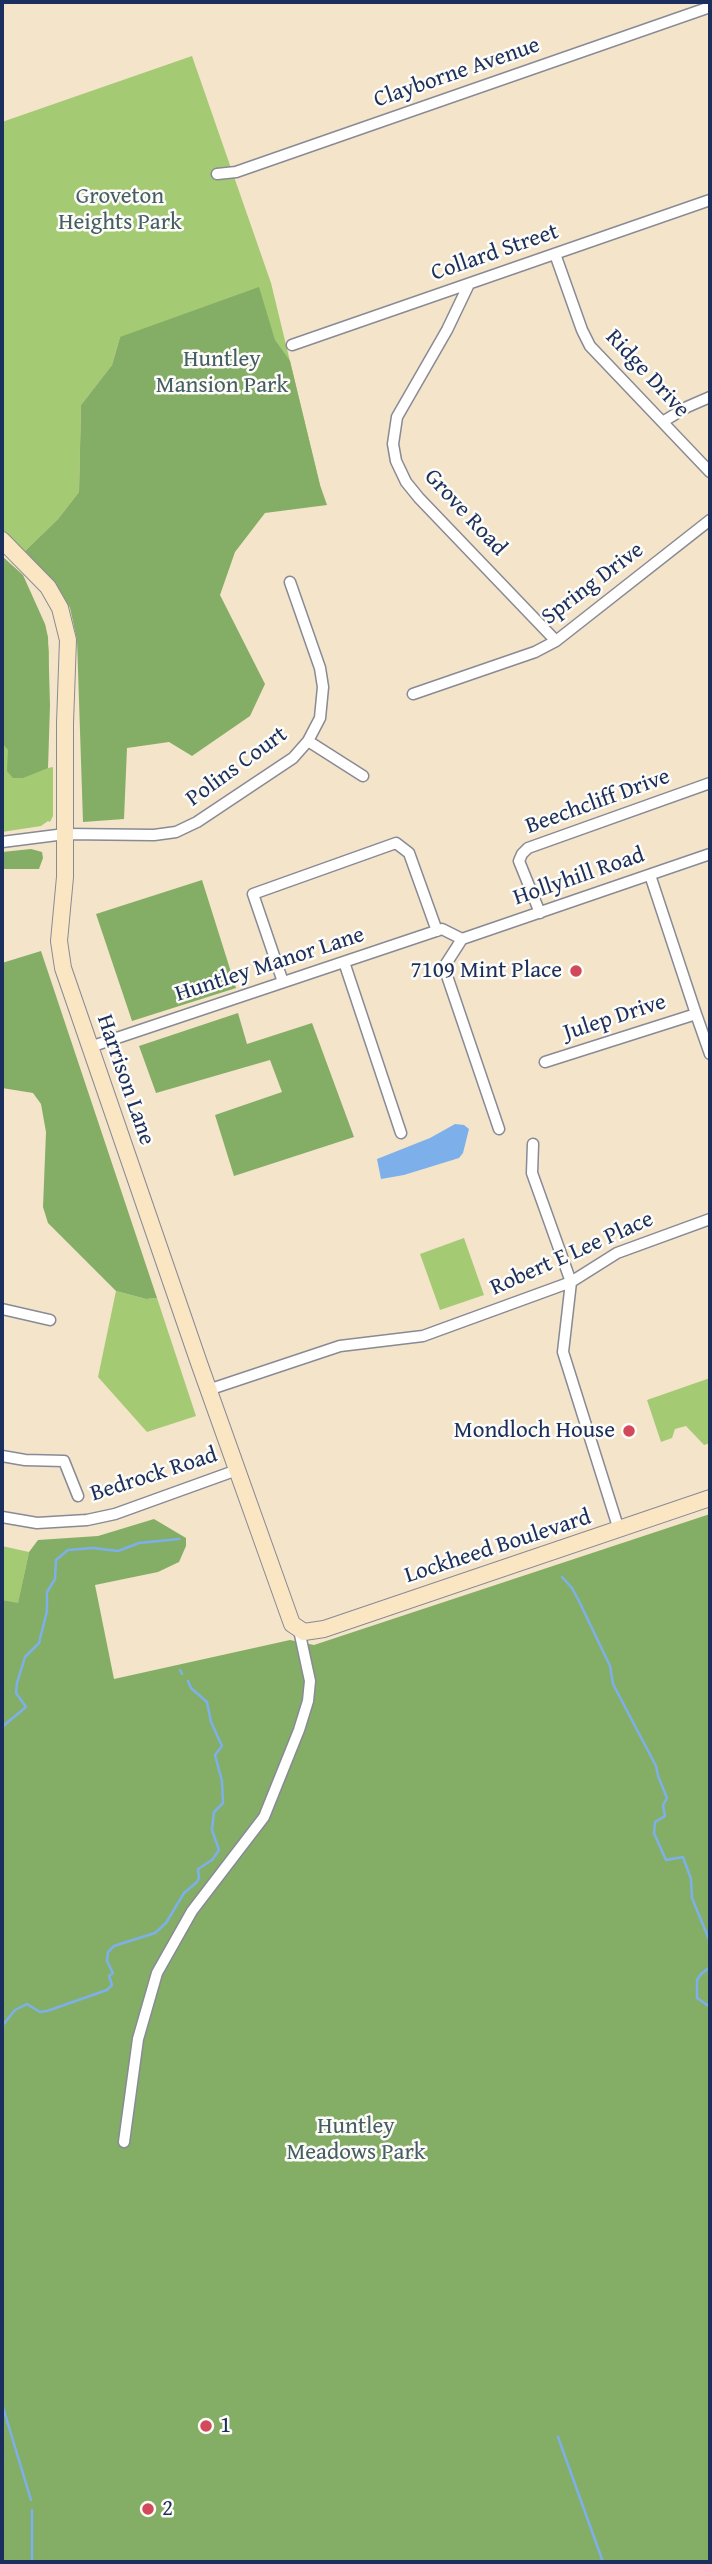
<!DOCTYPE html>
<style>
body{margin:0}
#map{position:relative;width:712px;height:2564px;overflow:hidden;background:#f4e4ca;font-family:"Gentium Book Plus",serif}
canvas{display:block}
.frame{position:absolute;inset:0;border:4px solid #1b2f5e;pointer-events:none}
</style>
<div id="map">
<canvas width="712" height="2564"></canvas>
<div class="frame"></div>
</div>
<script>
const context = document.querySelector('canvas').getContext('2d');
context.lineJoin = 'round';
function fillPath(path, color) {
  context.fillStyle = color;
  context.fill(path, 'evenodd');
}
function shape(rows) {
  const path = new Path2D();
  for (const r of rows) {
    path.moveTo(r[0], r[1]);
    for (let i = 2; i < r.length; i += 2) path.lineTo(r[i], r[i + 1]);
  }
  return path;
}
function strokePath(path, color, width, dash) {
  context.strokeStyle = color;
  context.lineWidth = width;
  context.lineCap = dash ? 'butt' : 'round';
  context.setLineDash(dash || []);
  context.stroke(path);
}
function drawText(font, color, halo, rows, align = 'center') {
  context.font = font + ' "Gentium Book Plus",serif';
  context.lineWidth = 5;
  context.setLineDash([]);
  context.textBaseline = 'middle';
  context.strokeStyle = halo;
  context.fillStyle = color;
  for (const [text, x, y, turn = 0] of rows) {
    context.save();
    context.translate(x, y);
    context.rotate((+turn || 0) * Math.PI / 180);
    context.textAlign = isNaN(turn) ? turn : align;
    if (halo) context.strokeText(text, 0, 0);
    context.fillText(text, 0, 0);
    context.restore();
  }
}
const green = shape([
 [192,56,271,283,320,485,120,337,112,365,81,405,79,492,58,519,25,551,2,531,2,122],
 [45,624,49,651,48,768,53,767,53,816,50,822,48,821,41,826,2,832,2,664],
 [464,1238,484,1295,440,1310,420,1254],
 [116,1291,146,1299,157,1298,196,1416,147,1432,98,1377],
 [710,1378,710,1443,704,1445,686,1426,675,1429,672,1438,661,1442,647,1400],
 [2,1546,29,1552,18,1604,2,1600]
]);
const forest = shape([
 [259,287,275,340,290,361,320,485,327,505,265,513,235,552,220,595,265,684,250,716,192,756,169,742,127,748,124,819,83,822,77,640,70,608,59,589,25,551,58,519,79,492,81,405,112,365,120,337],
 [2,556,23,575,45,624,48,637,50,705,48,768,23,778,13,778,7,771,8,750,2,743],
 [31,849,42,852,43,858,39,869,2,869,2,852],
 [202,880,236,988,132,1021,96,914],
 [41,951,157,1298,146,1299,116,1291,48,1223,43,1207,46,1132,41,1104,33,1093,2,1088,2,963],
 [238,1013,247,1044,312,1023,354,1137,234,1176,215,1115,282,1092,270,1060,156,1093,139,1046],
 [710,1514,710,2562,2,2562,2,1600,18,1603,29,1552,38,1540,98,1536,154,1519,186,1538,186,1546,179,1562,158,1572,95,1585,114,1679,290,1640,314,1645]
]);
const water = shape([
 [455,1124,464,1125,469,1129,463,1153,459,1158,404,1175,381,1179,377,1159,430,1138]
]);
const stream = shape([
 [562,1577,572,1588,579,1601,610,1666,613,1684,656,1766,658,1776,667,1798,663,1805,665,1816,655,1822,654,1833,666,1860,683,1857,691,1879,692,1898,710,1942],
 [180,1670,182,1674],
 [2,1727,26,1707,16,1693,17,1683,25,1657,39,1643,47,1611,47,1592,55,1579,56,1560,68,1550,93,1548,118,1551,139,1543,179,1539],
 [710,1967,701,1974,697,1980,697,1998,710,2007],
 [2,2026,15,2010,27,2004,40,2012,47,2011,107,1990,112,1985,109,1976,113,1973,107,1961,108,1952,114,1946,155,1933,166,1923,184,1893,197,1882,199,1878,198,1869,212,1860,219,1850,212,1830,214,1812,223,1803,222,1781,215,1755,222,1746,211,1722,207,1702,191,1688,188,1681],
 [2,2404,31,2500],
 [558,2437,603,2562],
 [32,2510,32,2562]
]);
const street = shape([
 [217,174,236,172,710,7],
 [555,254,582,330,590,346,710,472],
 [469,284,447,330,397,417,393,444,396,461,406,482,419,498,556,641],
 [292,345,710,200],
 [664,421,687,407,710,397],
 [413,694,535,652,556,641,710,520],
 [308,741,363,776],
 [2,842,65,834,154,835,176,832,197,822,293,758,308,741,320,718,323,687,320,668,290,582],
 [650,875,696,1014],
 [540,913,519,861,522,854,528,848,710,783],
 [462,939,710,854],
 [462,939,444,967,499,1129],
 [344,962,401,1133],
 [283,982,253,894,396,843,409,853,437,931],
 [90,1047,442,929,462,939],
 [545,1062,696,1014,710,1054],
 [533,1144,532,1173,571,1282,563,1352,619,1530],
 [2,1309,50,1320],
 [208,1390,340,1346,423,1336,571,1282,617,1253,710,1219],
 [2,1456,25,1460,64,1461,78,1496],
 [2,1517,37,1523,87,1520,115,1514,237,1470],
 [124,2142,138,2039,157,1973,192,1911,264,1817,299,1730,308,1701,310,1681,299,1630]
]);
const secondary = shape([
 [2,540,48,587,60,608,68,640,65,723,65,877,59,941,63,968,199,1363,292,1624,304,1632,324,1629,710,1498]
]);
const markers = [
 [576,971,7,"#d1495b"],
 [629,1431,7,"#d1495b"],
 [206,2426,7,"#d1495b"],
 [148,2509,7,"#d1495b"]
];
const streetNames = [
 ["Clayborne Avenue",457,73,-19],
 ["Collard Street",495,253,-19],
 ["Ridge Drive",647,374,47],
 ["Grove Road",465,513,47],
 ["Spring Drive",593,584,-37],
 ["Polins Court",237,767,-36],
 ["Beechcliff Drive",598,802,-20],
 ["Hollyhill Road",579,877,-19],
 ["Huntley Manor Lane",270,965,-18],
 ["Julep Drive",615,1018,-18],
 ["Harrison Lane",125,1080,71],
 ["Robert E Lee Place",572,1254,-24],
 ["Bedrock Road",154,1475,-18],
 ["Lockheed Boulevard",498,1547,-18]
];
const parkNames = [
 ["Groveton",120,197],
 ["Heights Park",120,223],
 ["Huntley",222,360],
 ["Mansion Park",222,386],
 ["Huntley",356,2127],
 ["Meadows Park",356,2153]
];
const poiNames = [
 ["7109 Mint Place",562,971],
 ["Mondloch House",615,1431],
 ["1",220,2426,"left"],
 ["2",162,2509,"left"]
];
fillPath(green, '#a5ca74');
fillPath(forest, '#84ae66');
fillPath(water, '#7db0ea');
strokePath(stream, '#7db0ea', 2.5);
strokePath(street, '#888a94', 13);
strokePath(secondary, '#888a94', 18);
strokePath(street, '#fff', 10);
strokePath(secondary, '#fbe6c4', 16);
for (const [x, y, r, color] of markers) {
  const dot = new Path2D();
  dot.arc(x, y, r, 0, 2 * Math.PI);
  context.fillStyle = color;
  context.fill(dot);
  strokePath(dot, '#fdfcf7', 2.5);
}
drawText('23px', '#1b2f5e', '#fdfcf7', streetNames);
drawText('23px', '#445e65', '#fdfcf7', parkNames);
drawText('23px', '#1b2f5e', '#fdfcf7', poiNames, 'right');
</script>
